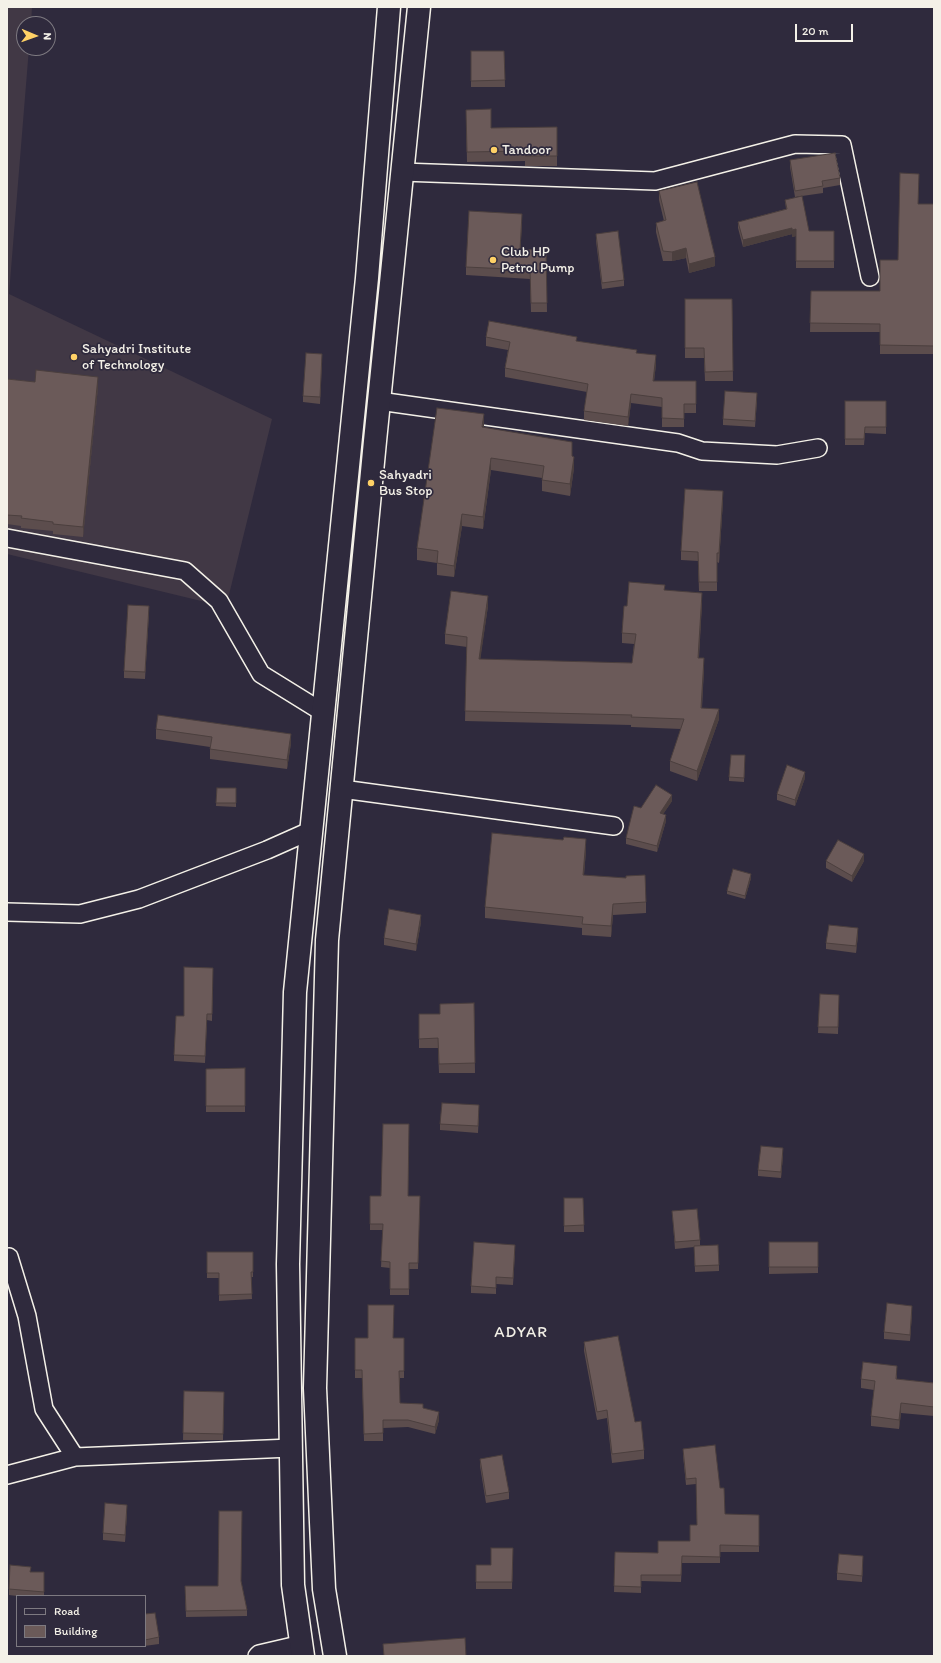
<!DOCTYPE html>
<style>
body{margin:0}
#map{position:relative;width:941px;height:1663px;overflow:hidden;background:#2f2a3d;font-family:Itim,sans-serif}
canvas{display:block}
.frame{position:absolute;inset:0;border:8px solid #f4f1e8;pointer-events:none}
.legend{position:absolute;left:16px;top:1595px;width:130px;height:52px;box-sizing:border-box;background:#2f2a3d;border:1px solid #7e7a81;margin:0;padding:5px 7px;list-style:none;font-size:12px;color:#f4f1e8}
.legend li{display:flex;align-items:center;gap:8px;height:20px}
.legend b{width:20px;border:1px solid #7e7a81}
.north{position:absolute;left:16px;top:16px;width:40px;height:40px;box-sizing:border-box;background:#2f2a3d;border:1px solid #7e7a81;border-radius:50%;rotate:92deg;font-size:11px;font-weight:700;line-height:16px;text-align:center;color:#f4f1e8}
.north::after{content:'';display:block;margin:auto;width:14px;height:18px;background:#ffd166;clip-path:polygon(50% 0,100% 100%,50% 72%,0 100%)}
.scale{position:absolute;left:795px;top:24px;width:58px;height:18px;box-sizing:border-box;border:2px solid #f4f1e8;border-top:0;padding-left:5px;font-size:12px;line-height:14px;white-space:nowrap;color:#f4f1e8;-webkit-text-stroke:3px #2f2a3d;paint-order:stroke}
</style>
<div id="map">
<canvas width="941" height="1663"></canvas>
<div class="frame"></div>
<ul class="legend">
<li><b style="height:5px;background:#2f2a3d"></b>Road</li>
<li><b style="height:11px;background:#6b5a59"></b>Building</li>
</ul>
<div class="north">N</div>
<div class="scale">20 m</div>
</div>
<script>
const context = document.querySelector('canvas').getContext('2d');
context.lineJoin = 'round';
function fillPath(path, color) {
  context.fillStyle = color;
  context.fill(path, 'evenodd');
}
function shape(rows) {
  const path = new Path2D();
  for (const r of rows) {
    path.moveTo(r[0], r[1]);
    for (let i = 2; i < r.length; i += 2) path.lineTo(r[i], r[i + 1]);
  }
  return path;
}
function strokePath(path, color, width, dash) {
  context.strokeStyle = color;
  context.lineWidth = width;
  context.lineCap = dash ? 'butt' : 'round';
  context.setLineDash(dash || []);
  context.stroke(path);
}
function drawText(font, color, halo, rows, align = 'center') {
  context.font = font + ' Itim,sans-serif';
  context.lineWidth = 3.5;
  context.setLineDash([]);
  context.textBaseline = 'middle';
  context.strokeStyle = halo;
  context.fillStyle = color;
  for (const [text, x, y, turn = 0] of rows) {
    context.save();
    context.translate(x, y);
    context.rotate((+turn || 0) * Math.PI / 180);
    context.textAlign = isNaN(turn) ? turn : align;
    if (halo) context.strokeText(text, 0, 0);
    context.fillText(text, 0, 0);
    context.restore();
  }
}
const built = shape([
 [7,7,32,7,31,24,24,24,24,48,29,48,9,294,272,419,226,607,7,554]
]);
const minor = shape([
 [402,172,655,181,795,144,842,145,870,277],
 [379,401,678,443,702,451,777,455,818,448],
 [7,538,185,571,219,601,261,674,324,713],
 [342,789,614,826],
 [7,912,80,914,139,899,267,850,312,830],
 [9,1257,27,1316,44,1409,75,1457],
 [7,1475,75,1457,291,1448],
 [257,1656,259,1654,302,1644]
]);
const trunk = shape([
 [303,1656,293,1585,288,1264,295,992,367,278,389,7],
 [335,1656,324,1589,315,1388,327,940,375,441,419,7]
]);
const wall = shape([
 [471,51,504,51,505,87,471,87],
 [466,110,491,128,557,127,557,166,525,166,525,161,467,162],
 [790,160,840,178,840,185,823,188,823,193,795,197,790,167],
 [659,191,715,266,689,273,686,258,672,261,663,261,656,232,656,223,664,221,659,200],
 [785,200,809,231,834,231,834,268,796,268,796,236,792,237,792,234,743,247,738,228,738,222,786,209],
 [919,204,934,204,934,354,880,354,880,332,810,332,811,291,880,291,898,260],
 [522,223,520,250,546,249,547,312,531,312,530,279,466,275,466,267],
 [596,234,624,280,624,286,602,289,596,241],
 [685,299,732,299,733,381,705,381,704,358,685,358],
 [486,337,577,341,637,353,656,364,654,381,696,381,696,413,684,413,684,427,662,427,662,407,631,403,628,426,584,420,584,411,587,392,505,377,505,368,508,350,486,346],
 [322,360,320,404,303,402,303,396],
 [7,379,35,382,98,387,83,537,53,534,53,531,21,528,21,526,7,524],
 [757,400,755,427,723,425,723,419],
 [845,401,886,401,886,434,865,433,864,445,845,445],
 [484,426,483,428,572,456,574,468,570,496,542,491,542,478,491,470,483,529,462,526,454,577,437,575,437,563,417,560,417,548],
 [723,500,719,563,717,562,717,591,699,591,698,561,681,560,681,551],
 [665,590,702,603,699,658,704,668,702,708,719,719,697,781,670,771,670,761,681,729,631,727,631,725,465,721,467,647,445,644,445,634,488,606,480,659,632,663,634,644,622,643,622,633,627,606],
 [149,612,145,679,124,678,124,671],
 [156,729,291,743,287,769,210,759,210,747,156,739],
 [745,755,744,782,729,781,729,777],
 [805,778,795,806,777,800,777,794],
 [217,788,236,788,236,807,216,806],
 [672,801,663,814,666,821,657,852,626,844,626,838,641,808],
 [586,850,584,875,646,902,646,913,613,915,611,937,582,935,582,928,485,918,485,907],
 [826,861,864,861,852,882,826,868],
 [751,878,745,899,727,894,727,891],
 [421,922,416,951,384,945,384,938],
 [858,935,856,953,826,949,826,943],
 [213,968,212,1021,207,1020,205,1063,174,1061,174,1055,184,1016],
 [820,994,839,995,838,1034,818,1033],
 [474,1003,475,1073,439,1073,438,1048,419,1048,419,1014,440,1014],
 [245,1068,245,1112,206,1112,206,1069],
 [479,1112,478,1133,440,1130,440,1124],
 [783,1155,781,1178,758,1176,758,1170],
 [370,1196,420,1196,418,1269,409,1269,409,1295,390,1295,390,1268,381,1267,383,1230,370,1230],
 [564,1198,583,1198,584,1232,564,1232],
 [672,1211,700,1240,700,1245,719,1265,719,1271,695,1272,694,1247,675,1249],
 [769,1242,818,1242,818,1273,769,1274],
 [515,1251,513,1285,496,1284,496,1294,471,1293,471,1286],
 [207,1252,253,1252,253,1277,251,1277,252,1299,219,1301,219,1278,207,1278],
 [912,1312,910,1341,884,1339,884,1332],
 [355,1338,404,1338,404,1378,400,1378,400,1403,423,1408,439,1420,435,1434,408,1427,383,1428,383,1441,364,1441,362,1378,355,1378],
 [584,1342,635,1422,644,1450,644,1459,612,1463,607,1418,597,1420,584,1351],
 [897,1375,897,1379,934,1383,934,1416,901,1413,899,1429,871,1426,871,1416,874,1390,861,1388,861,1379],
 [184,1391,224,1392,223,1440,183,1440],
 [683,1449,720,1488,725,1514,759,1515,759,1552,720,1552,720,1563,682,1563,681,1582,641,1581,641,1593,614,1592,615,1552,658,1553,690,1541,697,1525,696,1484,686,1485,683,1455],
 [480,1459,509,1492,509,1499,486,1503,480,1466],
 [127,1512,125,1542,103,1540,103,1533],
 [513,1548,512,1589,476,1589,476,1565,491,1565],
 [863,1562,862,1582,837,1580,837,1573],
 [31,1572,44,1572,44,1596,17,1596,9,1595,9,1589],
 [241,1581,247,1610,247,1616,186,1617,185,1586,218,1586],
 [145,1614,159,1637,159,1644,137,1647,137,1646,145,1646]
]);
const shadedWall = shape([
 [522,214,522,223,520,259,520,250],
 [792,228,792,234,743,247,743,240],
 [796,229,796,236,792,237,792,230],
 [686,248,686,258,672,261,672,252],
 [715,257,715,266,689,273,689,264],
 [656,355,656,364,653,390,653,381],
 [98,377,98,387,83,537,83,527],
 [631,394,631,403,628,426,628,417],
 [484,414,484,426,482,439,482,427],
 [574,457,574,468,570,496,570,484],
 [491,458,491,470,483,529,483,517],
 [723,491,723,500,719,563,719,553],
 [462,514,462,526,454,577,454,566],
 [702,593,702,603,698,668,698,658],
 [488,596,488,606,479,669,479,659],
 [704,658,704,668,701,718,701,708],
 [719,709,719,719,697,781,697,771],
 [291,734,291,743,287,769,287,760],
 [805,772,805,778,795,806,795,800],
 [672,795,672,801,660,819,660,813],
 [666,815,666,821,657,852,657,846],
 [586,839,586,850,583,886,583,875],
 [864,854,864,861,852,882,852,876],
 [751,874,751,878,745,899,745,896],
 [613,904,613,915,611,937,611,926],
 [421,915,421,922,416,951,416,944],
 [858,928,858,935,856,953,856,946],
 [783,1148,783,1155,781,1178,781,1172],
 [912,1306,912,1312,910,1341,910,1335],
 [901,1403,901,1413,899,1429,899,1420],
 [439,1412,439,1420,435,1434,435,1427],
 [127,1505,127,1512,125,1542,125,1535]
]);
const building = shape([
 [471,51,504,51,505,80,471,81,471,51],
 [491,109,491,128,557,127,557,156,525,156,525,151,467,152,466,110,491,109],
 [835,153,840,178,822,181,823,186,795,191,790,160,835,153],
 [900,173,919,174,918,204,934,204,934,346,880,345,880,324,810,323,811,291,880,291,880,260,898,260,900,173],
 [697,182,715,257,689,264,686,248,672,252,663,251,656,223,666,220,659,191,697,182],
 [802,196,809,231,834,231,834,261,796,261,796,229,792,230,792,228,743,240,738,222,787,209,785,200,802,196],
 [469,211,522,214,520,250,546,249,547,303,531,303,530,270,466,267,469,211],
 [618,231,624,280,602,283,596,234,618,231],
 [685,299,732,299,733,371,705,372,704,348,685,348,685,299],
 [489,321,577,337,576,341,637,350,636,353,656,355,653,381,696,381,696,404,684,404,684,419,662,418,662,398,631,394,628,417,584,411,588,384,505,368,510,342,486,337,489,321],
 [306,353,322,354,320,397,303,396,306,353],
 [36,370,98,377,83,527,53,524,53,522,21,518,22,516,7,515,7,379,35,382,36,370],
 [725,391,757,393,755,421,723,419,725,391],
 [845,401,886,401,886,427,865,427,864,439,845,439,845,401],
 [437,408,484,414,482,427,572,442,572,456,574,457,570,484,542,480,544,466,491,458,483,517,462,514,454,566,437,563,438,551,417,548,437,408],
 [685,489,723,491,719,553,717,553,717,582,699,582,698,552,681,551,685,489],
 [629,582,665,585,664,590,702,593,698,658,704,658,701,708,719,709,697,771,670,761,684,719,631,717,632,715,465,711,467,637,445,634,451,591,488,596,479,659,632,663,636,634,622,633,624,606,627,606,629,582],
 [128,605,149,606,145,672,124,671,128,605],
 [158,715,291,734,287,760,210,749,212,737,156,729,158,715],
 [731,755,745,755,744,778,729,777,731,755],
 [787,765,805,772,795,800,777,794,787,765],
 [656,785,672,795,660,813,666,815,657,846,626,838,634,806,641,808,656,785],
 [217,788,236,788,236,803,216,803,217,788],
 [492,833,563,840,564,837,586,839,583,875,626,878,626,876,645,875,646,902,613,904,611,926,582,924,583,917,485,907,492,833],
 [838,840,864,854,852,876,826,861,838,840],
 [733,869,751,874,745,896,727,891,733,869],
 [389,909,421,915,416,944,384,938,389,909],
 [829,925,858,928,856,946,826,943,829,925],
 [184,967,213,968,212,1014,207,1014,205,1056,174,1055,176,1016,184,1016,184,967],
 [820,994,839,995,838,1027,818,1027,820,994],
 [474,1003,475,1063,439,1064,438,1038,419,1039,419,1014,440,1014,440,1004,474,1003],
 [245,1068,245,1106,206,1106,206,1069,245,1068],
 [442,1103,479,1105,478,1126,440,1124,442,1103],
 [383,1124,409,1124,408,1196,420,1196,418,1263,409,1263,409,1289,390,1289,390,1262,381,1261,383,1224,370,1224,370,1196,381,1196,383,1124],
 [761,1146,783,1148,781,1172,758,1170,761,1146],
 [564,1198,583,1198,584,1225,564,1226,564,1198],
 [697,1209,700,1240,675,1242,672,1211,697,1209],
 [474,1242,515,1245,513,1278,496,1277,496,1288,471,1286,474,1242],
 [769,1242,818,1242,818,1267,769,1267,769,1242],
 [718,1245,719,1265,695,1266,694,1246,718,1245],
 [207,1252,253,1252,253,1272,251,1272,252,1294,219,1295,219,1273,207,1273,207,1252],
 [887,1303,912,1306,910,1335,884,1332,887,1303],
 [368,1305,394,1305,393,1338,404,1338,404,1371,399,1371,400,1403,423,1404,423,1408,439,1412,435,1427,408,1420,383,1420,383,1433,364,1434,362,1370,355,1370,355,1338,368,1338,368,1305],
 [618,1336,635,1422,641,1421,644,1450,612,1454,607,1410,597,1412,584,1342,618,1336],
 [863,1362,897,1366,896,1379,934,1383,934,1407,901,1403,899,1420,871,1416,875,1381,861,1379,863,1362],
 [184,1391,224,1392,223,1434,183,1433,184,1391],
 [715,1445,720,1488,724,1488,725,1514,759,1515,759,1546,720,1545,720,1557,682,1556,681,1575,641,1575,641,1587,614,1586,615,1552,658,1553,658,1541,690,1541,690,1525,697,1525,696,1478,686,1479,683,1449,715,1445],
 [502,1455,509,1492,486,1496,480,1459,502,1455],
 [105,1503,127,1505,125,1535,103,1533,105,1503],
 [219,1511,242,1511,241,1581,247,1610,186,1611,185,1586,218,1586,219,1511],
 [491,1548,513,1548,512,1582,476,1582,476,1565,491,1565,491,1548],
 [839,1554,863,1556,862,1576,837,1573,839,1554],
 [10,1565,31,1567,30,1572,44,1572,44,1592,9,1589,10,1565],
 [155,1613,159,1637,145,1640,145,1614,155,1613],
 [465,1638,466,1656,384,1656,383,1644,465,1638]
]);
const markers = [
 [494,150,4,"#ffd166"],
 [493,260,4,"#ffd166"],
 [74,357,4,"#ffd166"],
 [371,483,4,"#ffd166"]
];
const poiNames = [
 ["Tandoor",502,150],
 ["Club HP",501,252],
 ["Petrol Pump",501,268],
 ["Sahyadri Institute",82,349],
 ["of Technology",82,365],
 ["Sahyadri",379,475],
 ["Bus Stop",379,491]
];
const quarterNames = [
 ["ADYAR",521,1333]
];
fillPath(built, '#413845');
strokePath(minor, '#f4f1e8', 20);
strokePath(trunk, '#f4f1e8', 25);
strokePath(minor, '#2f2a3d', 17);
strokePath(trunk, '#2f2a3d', 22);
fillPath(wall, '#5c4d4d');
fillPath(shadedWall, '#4b3f3e');
fillPath(building, '#6b5a59');
strokePath(building, '#4b3f3e', 1);
for (const [x, y, r, color] of markers) {
  const dot = new Path2D();
  dot.arc(x, y, r, 0, 2 * Math.PI);
  context.fillStyle = color;
  context.fill(dot);
  strokePath(dot, '#2f2a3d', 1.5);
}
drawText('14px', '#f4f1e8', '#2f2a3d', poiNames, 'left');
context.letterSpacing = '1px';
drawText('16px', '#f4f1e8', '#2f2a3d', quarterNames);
context.letterSpacing = '0px';
</script>
